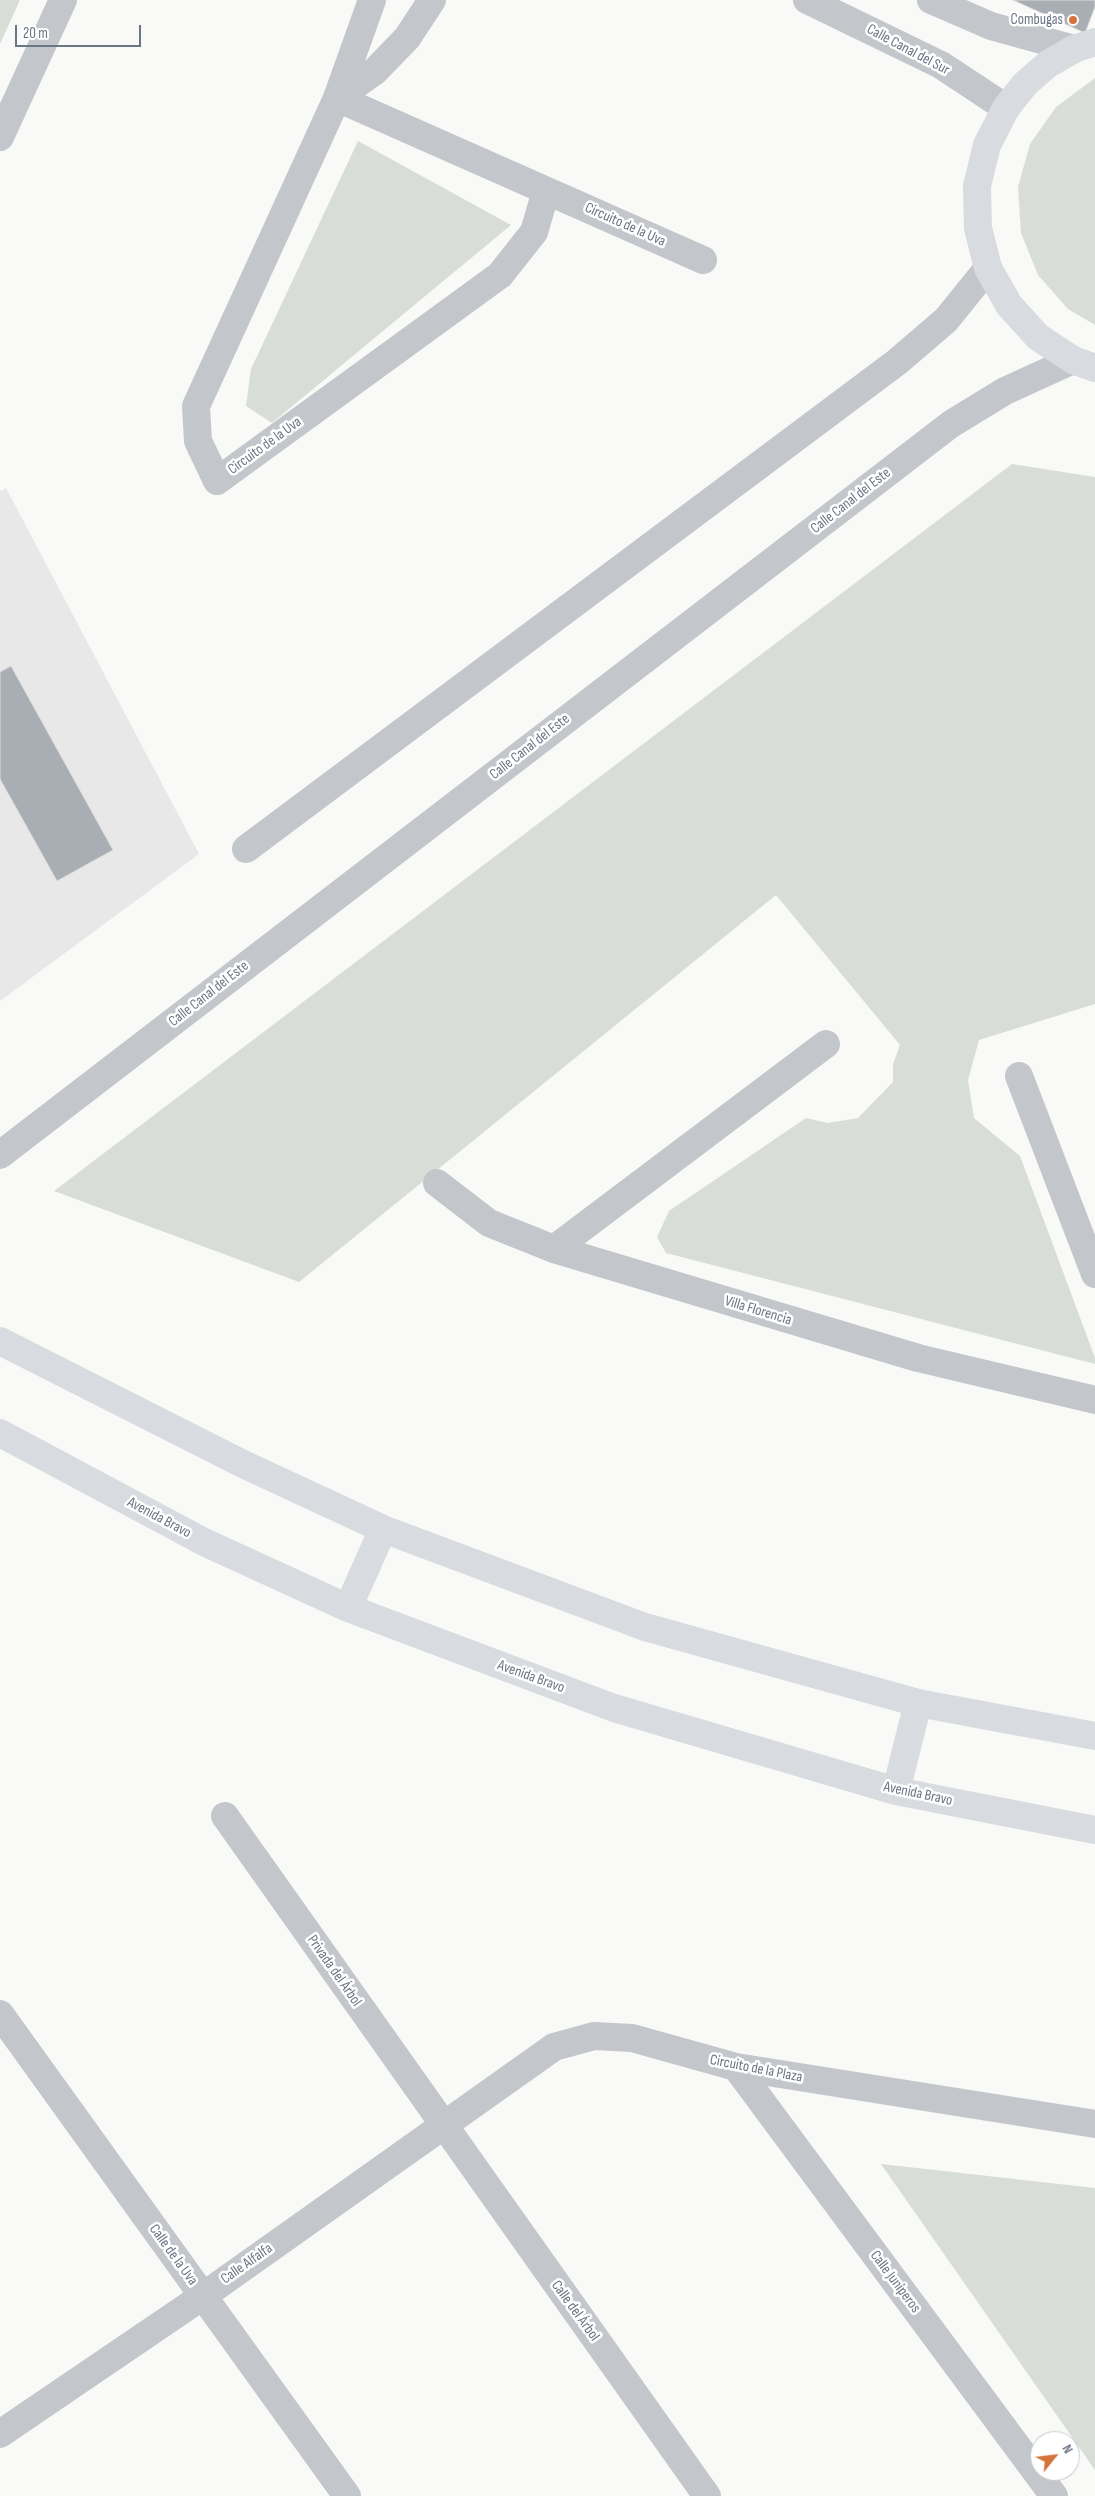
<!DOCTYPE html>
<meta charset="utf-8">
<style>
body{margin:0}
#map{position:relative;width:1095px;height:2496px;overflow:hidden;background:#f9f9f7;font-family:"Sofia Sans Condensed",sans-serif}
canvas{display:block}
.north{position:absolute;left:1030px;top:2431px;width:50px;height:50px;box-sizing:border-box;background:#fff;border:1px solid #c4c8ce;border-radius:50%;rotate:61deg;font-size:14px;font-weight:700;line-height:20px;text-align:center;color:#6b7685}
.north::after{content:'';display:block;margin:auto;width:18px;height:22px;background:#d4733c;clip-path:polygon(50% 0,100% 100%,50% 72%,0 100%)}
.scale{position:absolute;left:15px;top:25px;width:126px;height:22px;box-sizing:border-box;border:2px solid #6b7685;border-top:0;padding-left:6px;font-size:15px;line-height:18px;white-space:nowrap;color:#6b7685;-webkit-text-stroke:4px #fff;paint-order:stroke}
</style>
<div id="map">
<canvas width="1095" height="2496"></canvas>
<div class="north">N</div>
<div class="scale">20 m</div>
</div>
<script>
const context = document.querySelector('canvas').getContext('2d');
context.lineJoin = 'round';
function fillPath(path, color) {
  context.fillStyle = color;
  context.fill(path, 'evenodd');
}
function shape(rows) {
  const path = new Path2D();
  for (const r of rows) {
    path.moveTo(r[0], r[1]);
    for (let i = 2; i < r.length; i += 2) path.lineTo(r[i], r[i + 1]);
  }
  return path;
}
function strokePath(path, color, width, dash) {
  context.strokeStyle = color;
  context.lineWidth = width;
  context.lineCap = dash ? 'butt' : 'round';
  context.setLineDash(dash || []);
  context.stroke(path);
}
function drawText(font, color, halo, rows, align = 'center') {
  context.font = font + ' "Sofia Sans Condensed",sans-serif';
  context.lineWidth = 5;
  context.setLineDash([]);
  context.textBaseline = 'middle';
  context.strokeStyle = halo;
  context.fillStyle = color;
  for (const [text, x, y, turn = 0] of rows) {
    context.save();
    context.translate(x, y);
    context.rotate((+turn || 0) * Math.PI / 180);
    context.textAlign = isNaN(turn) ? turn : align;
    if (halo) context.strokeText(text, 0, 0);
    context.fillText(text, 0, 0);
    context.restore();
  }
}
const built = shape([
 [6,488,199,854,0,1001,0,491]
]);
const green = shape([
 [0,0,20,0,0,44],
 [1095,78,1095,325,1068,309,1038,275,1021,233,1018,187,1030,144,1056,107],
 [358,141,511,225,272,423,246,406,251,369],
 [1012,464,1095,477,1095,1004,979,1040,968,1080,974,1118,1020,1156,1095,1358,1095,1364,666,1253,657,1237,669,1211,806,1118,828,1123,858,1118,893,1082,893,1064,900,1045,776,895,299,1282,54,1191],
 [881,2164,1095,2188,1095,2470]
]);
const building = shape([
 [1013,0,1095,0,1095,7,1085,33,1013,0],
 [11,666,113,850,57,881,0,779,0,672,11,666]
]);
const minor = shape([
 [372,0,337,98,196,406,198,441,217,481,500,275,534,232,546,191],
 [337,98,703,260],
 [337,98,375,71,407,38,432,0],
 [0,137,63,0],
 [246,849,897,362,946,320,988,268],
 [1019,1076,1095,1274],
 [0,1155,951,424,1005,391,1073,360],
 [437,1183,489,1223,554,1249,918,1358,1095,1400],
 [554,1249,826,1044],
 [225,1816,707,2496],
 [0,2014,347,2496],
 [736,2067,1054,2496],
 [0,2434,203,2296,554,2047,594,2036,632,2038,736,2067,1095,2124]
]);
const tertiary = shape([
 [807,0,941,65,1006,108],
 [931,0,991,26,1074,49]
]);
const secondary = shape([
 [1095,42,1074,49,1048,64,1025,84,1006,108,987,145,977,186,978,228,988,268,1009,305,1038,337,1073,360,1095,368],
 [0,1341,243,1464,383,1529,645,1627,918,1703,1095,1736],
 [0,1433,204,1542,348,1608,614,1708,896,1791,1095,1830],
 [348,1608,383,1529],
 [896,1791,918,1703]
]);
const markers = [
 [1073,20,5,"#d4733c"]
];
const poiNames = [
 ["Combugas",1063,20]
];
const streetNames = [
 ["Calle Canal del Sur",908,50,28],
 ["Circuito de la Uva",625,225,24],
 ["Circuito de la Uva",265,446,-36],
 ["Calle Canal del Este",851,501,-38],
 ["Calle Canal del Este",530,747,-38],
 ["Calle Canal del Este",209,994,-38],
 ["Villa Florencia",758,1311,17],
 ["Avenida Bravo",159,1518,28],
 ["Avenida Bravo",531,1677,20],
 ["Avenida Bravo",918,1794,12],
 ["Privada del Árbol",334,1971,55],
 ["Circuito de la Plaza",756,2069,11],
 ["Calle de la Uva",173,2255,54],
 ["Calle Alfalfa",247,2264,-35],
 ["Calle Juníperos",895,2282,53],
 ["Calle del Árbol",575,2311,54]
];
fillPath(built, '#e7e8e7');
fillPath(green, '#d8ded7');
fillPath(building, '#a9aeb5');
strokePath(building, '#dbdbd9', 1);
strokePath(minor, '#c3c6ca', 28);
strokePath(tertiary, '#c3c6ca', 28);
strokePath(secondary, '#d8dbdf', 28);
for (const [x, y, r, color] of markers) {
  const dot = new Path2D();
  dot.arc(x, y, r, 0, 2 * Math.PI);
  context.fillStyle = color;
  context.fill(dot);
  strokePath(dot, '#fff', 2);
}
drawText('15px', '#6b7685', '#fff', poiNames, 'right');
drawText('15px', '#6b7685', '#fff', streetNames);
</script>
